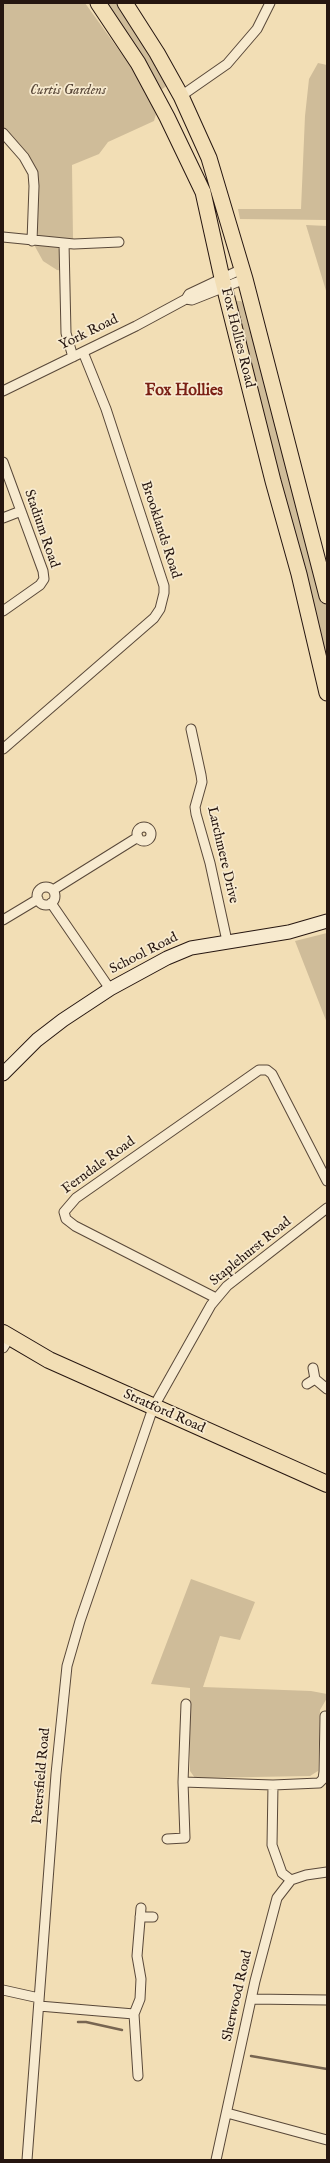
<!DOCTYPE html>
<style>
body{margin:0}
#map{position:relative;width:330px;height:2163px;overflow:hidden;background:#f2deb5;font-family:"IM FELL English",serif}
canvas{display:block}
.frame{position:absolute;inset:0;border:4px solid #261610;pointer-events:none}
</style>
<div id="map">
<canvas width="330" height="2163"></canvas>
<div class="frame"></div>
</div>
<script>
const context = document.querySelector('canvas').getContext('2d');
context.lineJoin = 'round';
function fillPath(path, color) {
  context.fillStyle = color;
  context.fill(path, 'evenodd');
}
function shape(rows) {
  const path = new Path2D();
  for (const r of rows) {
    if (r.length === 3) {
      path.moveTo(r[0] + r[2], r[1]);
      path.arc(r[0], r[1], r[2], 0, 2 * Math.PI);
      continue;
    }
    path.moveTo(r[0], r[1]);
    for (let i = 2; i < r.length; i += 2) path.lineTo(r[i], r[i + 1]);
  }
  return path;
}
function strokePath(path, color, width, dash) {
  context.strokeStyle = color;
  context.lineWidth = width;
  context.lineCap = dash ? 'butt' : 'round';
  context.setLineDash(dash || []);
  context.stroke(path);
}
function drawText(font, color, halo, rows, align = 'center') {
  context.font = font + ' "IM FELL English",serif';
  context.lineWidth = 3.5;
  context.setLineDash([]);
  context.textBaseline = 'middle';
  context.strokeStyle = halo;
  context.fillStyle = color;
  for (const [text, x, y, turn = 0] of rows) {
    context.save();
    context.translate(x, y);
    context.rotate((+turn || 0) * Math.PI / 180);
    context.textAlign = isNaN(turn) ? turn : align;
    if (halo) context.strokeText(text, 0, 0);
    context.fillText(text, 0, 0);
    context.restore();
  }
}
const green = shape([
 [3,3,85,3,134,71,156,114,154,121,108,142,99,154,72,165,73,239,38,236,28,155,3,127],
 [104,3,119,3,169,84,161,90,156,87],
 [318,63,327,65,327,220,240,219,238,209,301,209,305,116,309,79],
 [306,225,327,226,327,294],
 [32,241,64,243,65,271,57,270,43,261],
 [237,301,241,301,248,309,321,583,327,610,327,670,235,302],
 [327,933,327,1023,295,941],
 [191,1579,255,1602,240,1640,220,1636,203,1687,311,1691,327,1694,327,1698,320,1710,318,1771,310,1776,195,1778,190,1771,190,1688,151,1684]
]);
const stream = shape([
 [78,2022,86,2022,122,2030],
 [251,2056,327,2069]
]);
const minor = shape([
 [181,96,227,64,257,29,270,3],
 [3,133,24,157,33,173,34,186,32,241],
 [3,237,74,244,119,242],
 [64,243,66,333,73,357],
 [186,299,192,300,245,279],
 [3,391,136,326,186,299,189,294,242,269],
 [3,462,43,571,44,579,40,585,3,611],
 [3,518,21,511],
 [191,729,201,775,202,782,195,807,196,814,210,863,227,941],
 [3,749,154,618,160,609,164,593,164,586,106,409,83,352],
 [144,834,7],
 [46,896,9],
 [53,890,138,837],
 [51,903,110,989],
 [3,920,38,899],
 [216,1298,75,1226,66,1219,64,1212,76,1198,259,1070,267,1070,272,1074,327,1181],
 [3,1348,10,1337],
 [315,1379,327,1389],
 [307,1384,315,1379,313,1368],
 [186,1704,183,1782,273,1785,319,1783,323,1779,324,1772,325,1716],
 [273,1785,272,1845,282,1873,291,1880],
 [167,1839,185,1838,183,1782],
 [140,1917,153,1917],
 [3,1990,39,1998],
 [251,1999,327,2000],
 [39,2006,134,2014],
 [138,2076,134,2014,140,1999,141,1979,137,1956,141,1908],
 [227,2113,327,2140],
 [27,2160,56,1774,67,1666,80,1621,153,1408,211,1305,227,1286,327,1208],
 [216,2160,255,1981,277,1898,291,1880,306,1875,327,1872]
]);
const secondary = shape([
 [3,1074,37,1040,63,1020,110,989,167,958,191,948,289,932,327,921]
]);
const primary = shape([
 [98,3,138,63,167,117,203,192,222,278,273,481,299,574,327,693],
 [125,3,157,53,181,96,209,158,245,279,327,596]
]);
const trunk = shape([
 [3,1333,49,1360,327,1484]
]);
const parkNames = [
 ["Curtis Gardens",68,91]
];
const streetNames = [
 ["York Road",89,333,-26],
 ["Fox Hollies Road",237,338,76],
 ["Stadium Road",41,529,71],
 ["Brooklands Road",160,530,72],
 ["Larchmere Drive",222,855,77],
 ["School Road",144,954,-27],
 ["Ferndale Road",99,1166,-36],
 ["Staplehurst Road",251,1252,-39],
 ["Stratford Road",164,1412,24],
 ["Petersfield Road",42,1776,-85],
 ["Sherwood Road",238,1996,-77]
];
const quarterNames = [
 ["Fox Hollies",184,392]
];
fillPath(green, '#cfbc99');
strokePath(stream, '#776551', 2.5);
strokePath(minor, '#594839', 11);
strokePath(secondary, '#261610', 15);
strokePath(primary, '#261610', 17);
strokePath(trunk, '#261610', 18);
strokePath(minor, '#f7eacf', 9);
strokePath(secondary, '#f7eacf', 13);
strokePath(primary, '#f2deb5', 15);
strokePath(trunk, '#f2deb5', 16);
drawText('italic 14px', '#594839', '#f7eacf', parkNames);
drawText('14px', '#261610', '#f7eacf', streetNames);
drawText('bold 16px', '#7a1f14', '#f7eacf', quarterNames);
</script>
